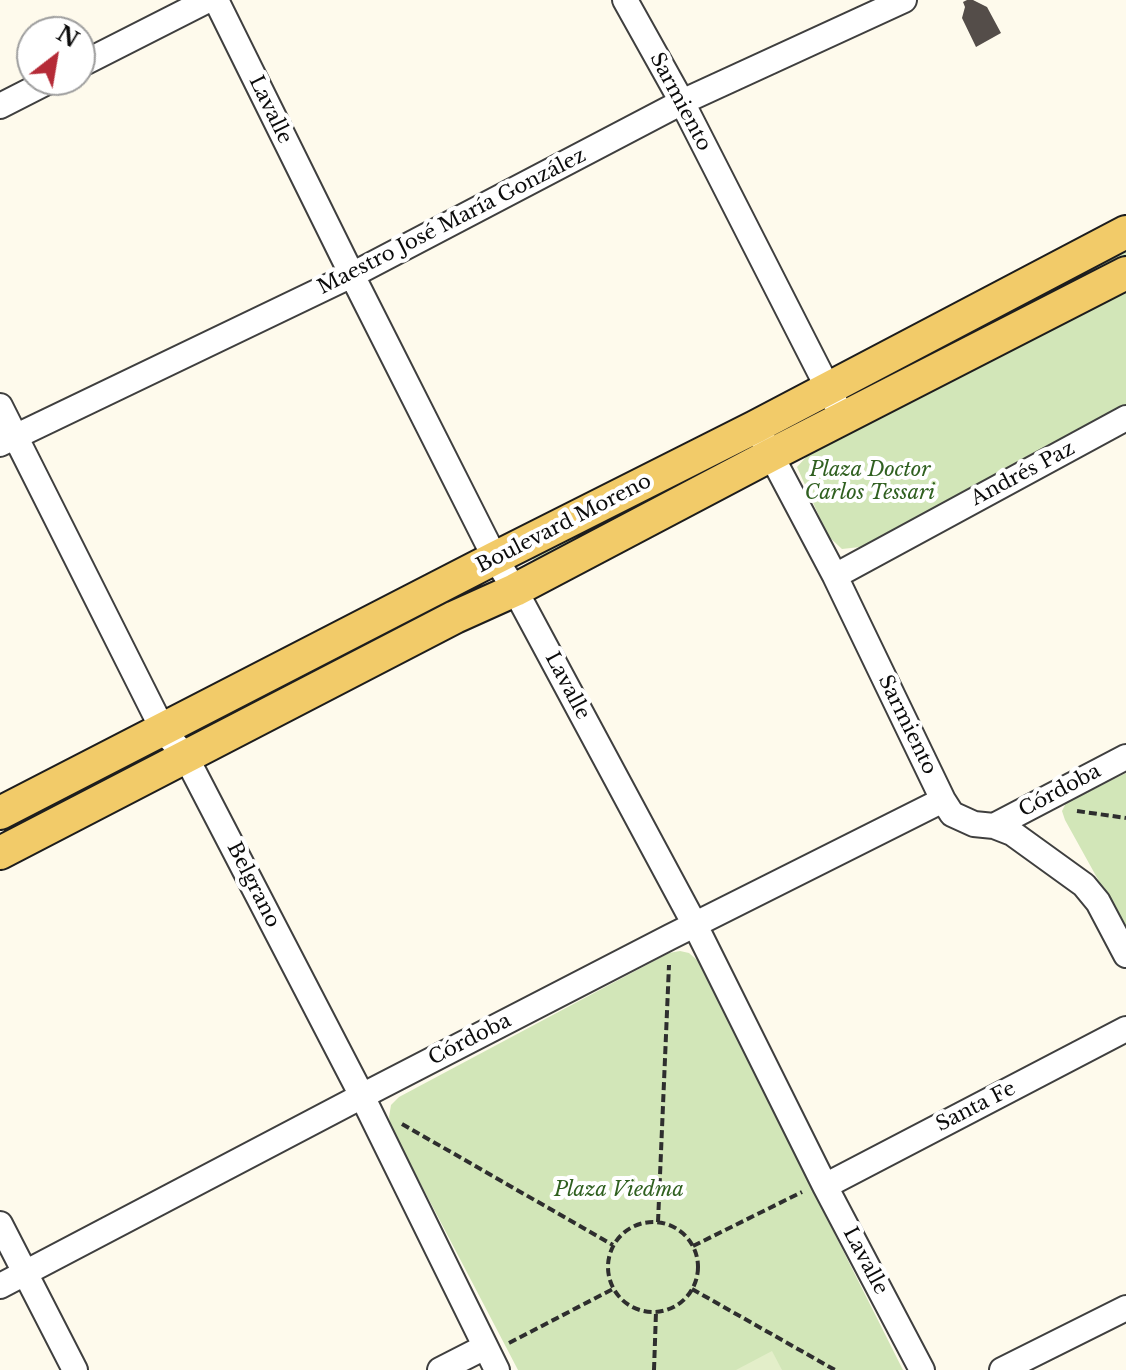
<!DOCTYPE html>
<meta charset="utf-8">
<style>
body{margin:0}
#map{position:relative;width:1126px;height:1370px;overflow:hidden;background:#fefaec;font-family:"Libre Baskerville",serif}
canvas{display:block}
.north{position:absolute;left:16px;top:16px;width:80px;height:80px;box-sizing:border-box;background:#fff;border:2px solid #9e9e9e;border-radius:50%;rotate:31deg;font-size:22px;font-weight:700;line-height:32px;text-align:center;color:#0c0c0c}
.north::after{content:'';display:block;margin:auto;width:28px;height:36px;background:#b52b37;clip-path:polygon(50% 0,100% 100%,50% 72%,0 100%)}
</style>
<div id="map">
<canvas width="1126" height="1370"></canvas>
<div class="north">N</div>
</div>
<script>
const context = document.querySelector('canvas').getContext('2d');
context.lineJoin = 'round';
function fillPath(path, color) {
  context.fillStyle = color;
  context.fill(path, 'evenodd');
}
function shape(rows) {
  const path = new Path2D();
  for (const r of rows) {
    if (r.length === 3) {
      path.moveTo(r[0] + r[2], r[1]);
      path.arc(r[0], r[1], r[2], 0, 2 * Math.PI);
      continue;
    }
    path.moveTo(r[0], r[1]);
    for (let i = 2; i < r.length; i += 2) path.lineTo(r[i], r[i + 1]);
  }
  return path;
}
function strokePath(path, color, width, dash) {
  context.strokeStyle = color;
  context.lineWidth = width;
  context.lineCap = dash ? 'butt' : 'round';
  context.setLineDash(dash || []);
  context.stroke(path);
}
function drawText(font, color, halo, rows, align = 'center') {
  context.font = font + ' "Libre Baskerville",serif';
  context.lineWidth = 8;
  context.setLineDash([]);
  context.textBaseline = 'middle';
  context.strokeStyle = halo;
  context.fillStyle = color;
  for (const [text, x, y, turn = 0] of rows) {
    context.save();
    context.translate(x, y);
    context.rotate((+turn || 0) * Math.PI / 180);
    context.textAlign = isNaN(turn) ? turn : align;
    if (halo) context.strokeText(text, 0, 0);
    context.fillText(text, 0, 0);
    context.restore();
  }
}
const green = shape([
 [1126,245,1126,261,867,395,861,383],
 [1126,289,1126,405,860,547,842,549,828,536,797,467,808,455],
 [735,451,742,463,537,567,531,555],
 [1126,773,1126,930,1065,820,1062,811,1066,803],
 [680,951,689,953,697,960,903,1370,518,1370,391,1127,389,1117,391,1105,399,1097,669,953]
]);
const pitch = shape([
 [772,1351,782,1370,736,1370]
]);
const building = shape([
 [967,0,973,0,987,7,1001,33,976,47,962,18,965,7,963,2]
]);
const path = shape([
 [1077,811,1126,818],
 [402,1124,613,1245],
 [653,1267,45],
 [658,1222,669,965],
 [693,1246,802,1192],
 [692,1289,835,1370],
 [509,1343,613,1289],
 [654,1370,656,1312]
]);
const minor = shape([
 [216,0,352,275,495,558,515,590,695,925,825,1186,922,1370],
 [625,0,682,102,835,402],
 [80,65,208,0],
 [0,106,51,80],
 [0,406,163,730,186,757,362,1096,497,1370],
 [763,440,835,576,943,800,952,814,974,824,994,826,1012,833,1084,885,1098,902,1126,955],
 [0,444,352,275,682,102,904,0],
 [835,576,1126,418],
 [994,826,1126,757],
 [825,1186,1126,1029],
 [0,1224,75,1370],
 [0,1286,362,1096,670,937,943,800],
 [440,1370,485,1347],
 [1002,1370,1126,1308]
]);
const major = shape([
 [0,813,495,558,755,427,1126,232],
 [0,853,455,617,515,590,771,455,1126,273]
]);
const streetNames = [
 ["Sarmiento",680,102,62],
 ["Lavalle",270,110,64],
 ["Maestro José María González",452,222,-27],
 ["Andrés Paz",1023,474,-28],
 ["Boulevard Moreno",564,524,-27],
 ["Lavalle",567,686,62],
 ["Sarmiento",907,725,64],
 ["Córdoba",1060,791,-28],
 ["Belgrano",253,885,63],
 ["Córdoba",470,1040,-27],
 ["Santa Fe",976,1107,-27],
 ["Lavalle",865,1261,62]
];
const parkNames = [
 ["Plaza Doctor",870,470],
 ["Carlos Tessari",870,493],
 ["Plaza Viedma",619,1190]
];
fillPath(green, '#d2e6b8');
fillPath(pitch, '#e3eec9');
fillPath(building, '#544d49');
strokePath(minor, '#3f3f3f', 28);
strokePath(major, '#1d1d1d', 36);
strokePath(path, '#2e2e2e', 4, [8, 4]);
strokePath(minor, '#fff', 24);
strokePath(major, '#f2cb69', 32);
drawText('20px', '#0c0c0c', '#fff', streetNames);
drawText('italic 20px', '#306020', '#fff', parkNames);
</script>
